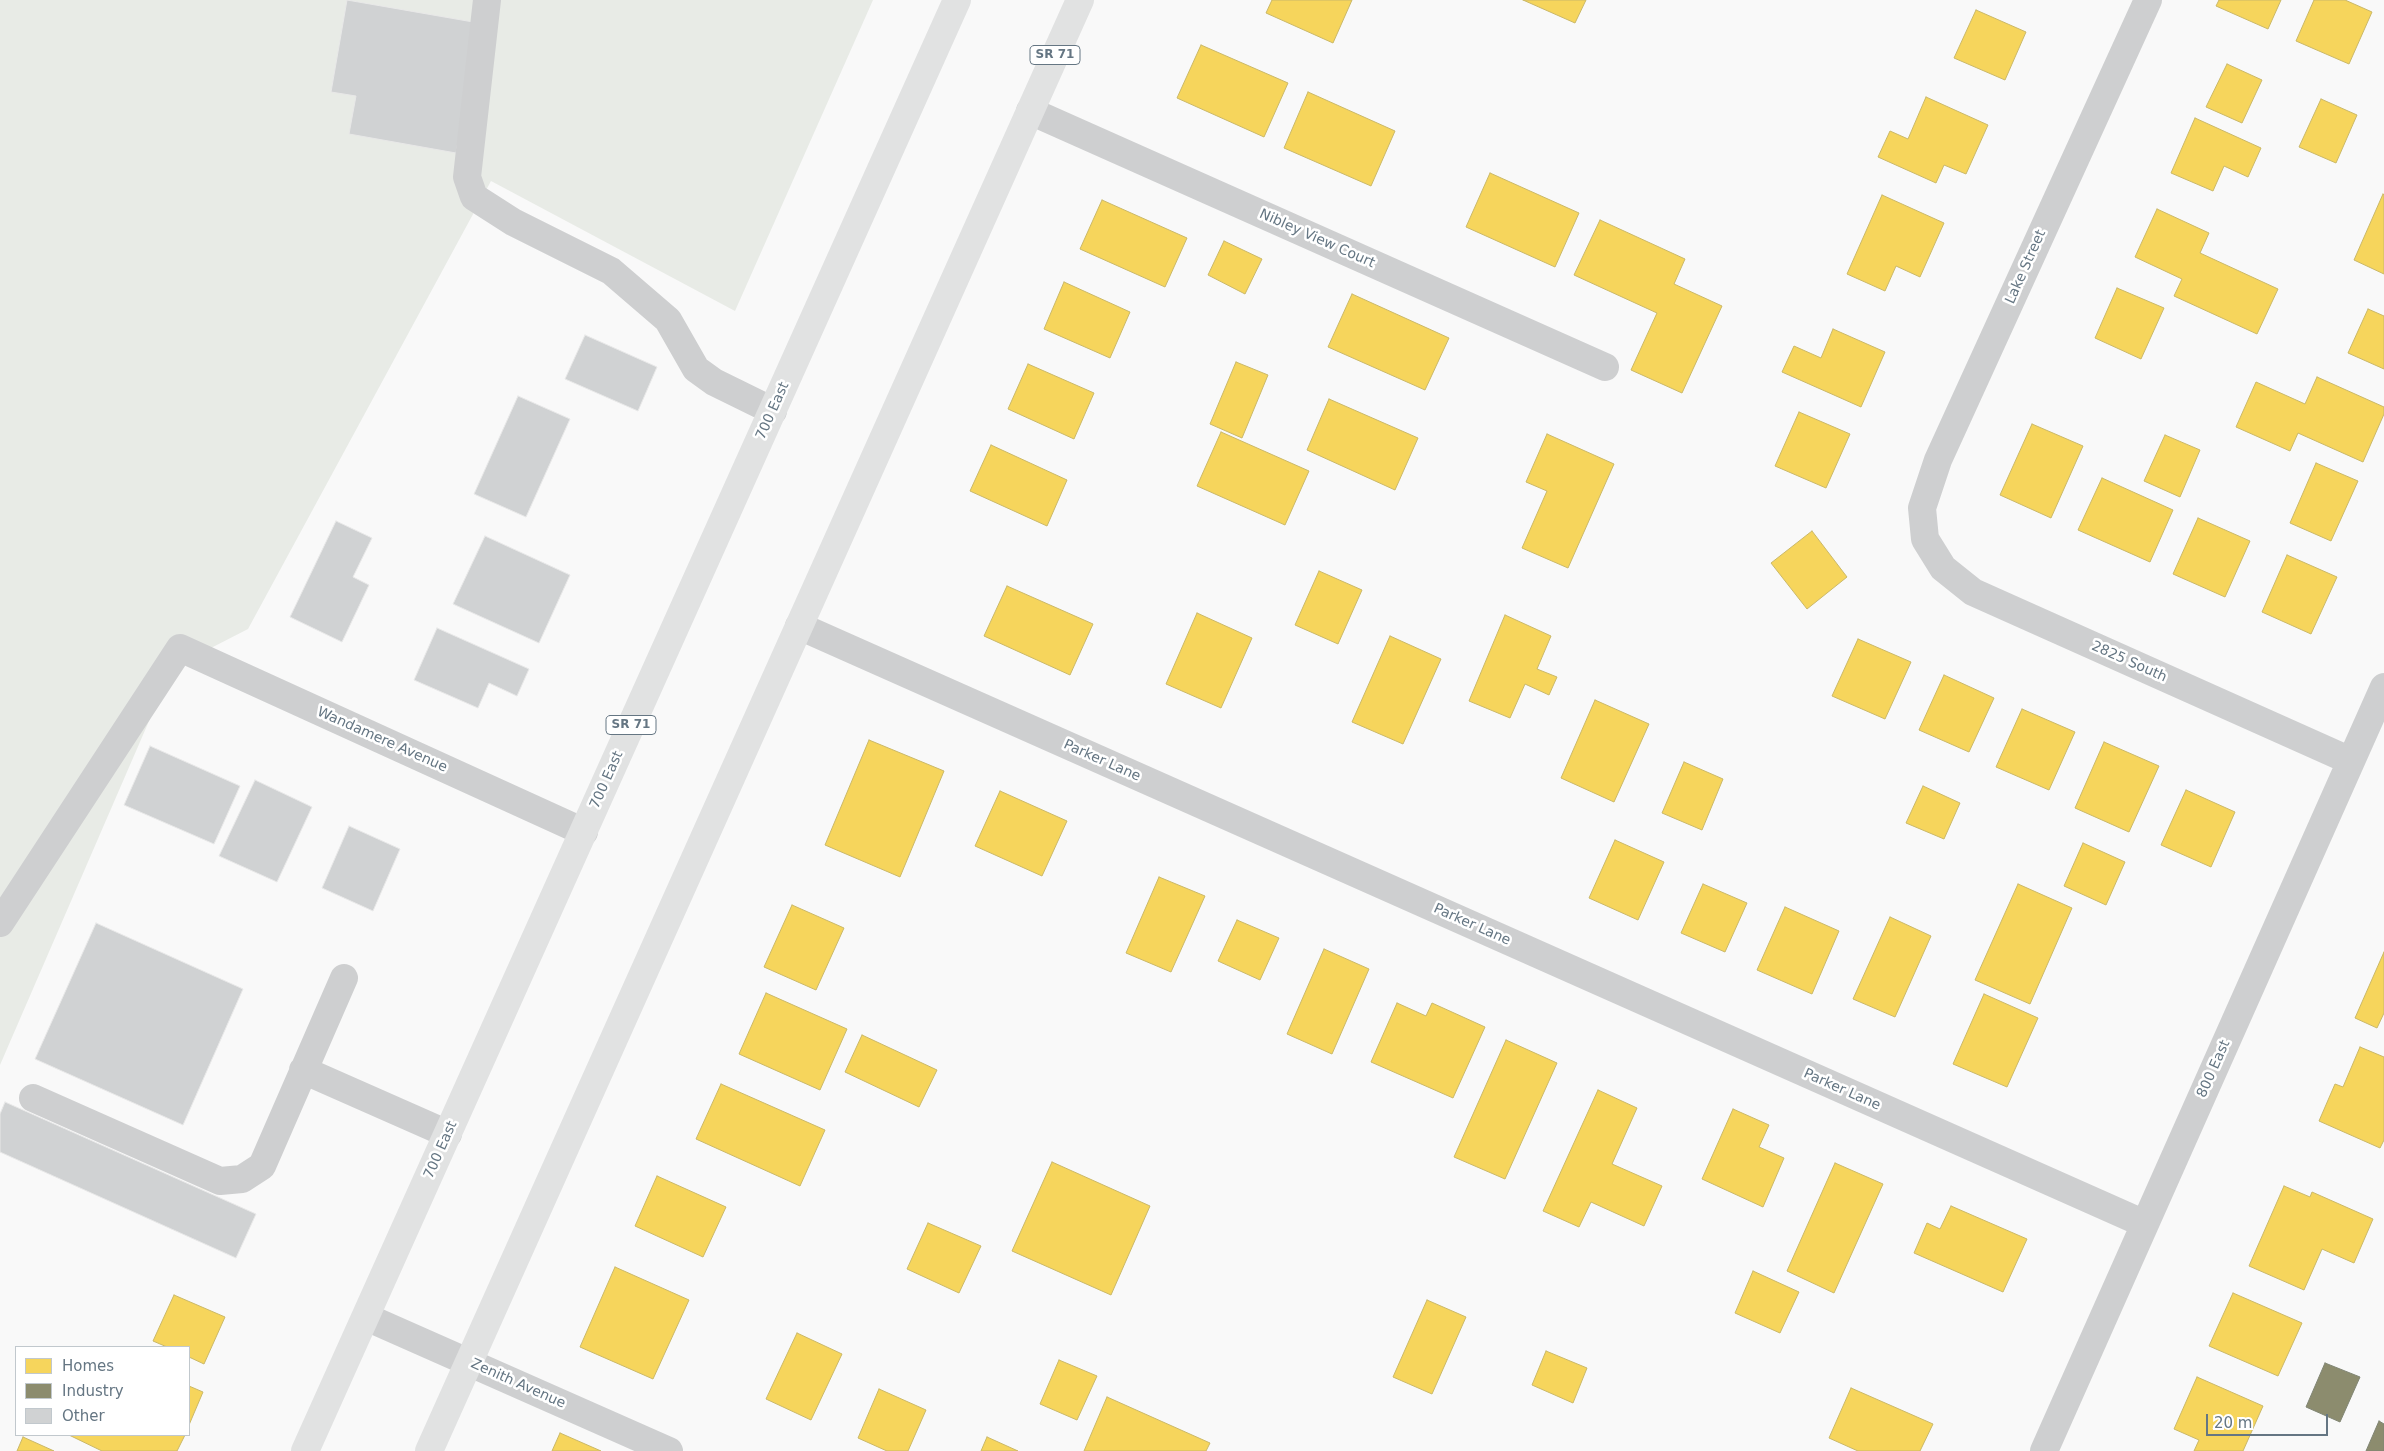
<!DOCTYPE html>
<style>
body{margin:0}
#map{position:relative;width:2384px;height:1451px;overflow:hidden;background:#f9f9f9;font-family:"DejaVu Sans",sans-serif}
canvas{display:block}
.legend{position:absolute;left:15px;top:1346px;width:175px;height:90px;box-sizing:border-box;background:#fff;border:1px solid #c1c8cd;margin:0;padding:6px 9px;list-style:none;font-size:15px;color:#657683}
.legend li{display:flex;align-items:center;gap:10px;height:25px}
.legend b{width:25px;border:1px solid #c1c8cd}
.scale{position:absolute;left:2206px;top:1414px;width:122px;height:22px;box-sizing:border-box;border:2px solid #657683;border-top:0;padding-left:6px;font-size:15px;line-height:18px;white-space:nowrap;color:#657683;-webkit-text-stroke:4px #fff;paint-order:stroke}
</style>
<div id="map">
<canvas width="2384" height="1451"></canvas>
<ul class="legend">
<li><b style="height:14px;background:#f6d55c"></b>Homes</li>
<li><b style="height:14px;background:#8c8c6e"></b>Industry</li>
<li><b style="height:14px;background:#d0d2d3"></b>Other</li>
</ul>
<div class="scale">20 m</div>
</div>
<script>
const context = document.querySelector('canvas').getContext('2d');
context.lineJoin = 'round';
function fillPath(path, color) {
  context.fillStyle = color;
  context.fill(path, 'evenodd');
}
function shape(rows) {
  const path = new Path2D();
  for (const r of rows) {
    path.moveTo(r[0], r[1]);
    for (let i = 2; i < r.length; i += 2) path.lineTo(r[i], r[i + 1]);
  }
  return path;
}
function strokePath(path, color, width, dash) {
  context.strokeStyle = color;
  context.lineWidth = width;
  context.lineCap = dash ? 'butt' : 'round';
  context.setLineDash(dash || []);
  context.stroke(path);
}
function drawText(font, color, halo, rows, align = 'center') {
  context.font = font + ' "DejaVu Sans",sans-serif';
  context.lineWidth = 5;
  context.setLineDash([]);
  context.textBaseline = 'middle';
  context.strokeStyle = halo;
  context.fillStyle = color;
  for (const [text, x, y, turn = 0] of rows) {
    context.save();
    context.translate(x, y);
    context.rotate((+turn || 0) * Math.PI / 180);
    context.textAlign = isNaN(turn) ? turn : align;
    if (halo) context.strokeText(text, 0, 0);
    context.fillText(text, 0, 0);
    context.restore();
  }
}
const green = shape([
 [0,0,873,0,735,311,491,181,248,629,172,668,0,1065]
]);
const homes = shape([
 [1272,0,1352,0,1333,43,1266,13,1272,0],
 [1523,0,1586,0,1575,23,1523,0],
 [2219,0,2281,0,2268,29,2216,6,2219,0],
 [2314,0,2345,0,2372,12,2349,64,2296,41,2314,0],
 [1976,10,2026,32,2005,80,1954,58,1976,10],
 [1201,45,1288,83,1264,137,1177,98,1201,45],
 [2227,64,2262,80,2242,123,2206,107,2227,64],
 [1308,92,1395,131,1371,186,1284,148,1308,92],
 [1926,97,1988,125,1966,174,1944,165,1936,183,1878,157,1890,131,1908,139,1926,97],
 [2321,99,2357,115,2336,163,2299,147,2321,99],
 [2195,118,2261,148,2248,177,2224,166,2213,191,2171,173,2195,118],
 [1490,173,1579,213,1555,267,1466,227,1490,173],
 [2383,194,2384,195,2384,274,2354,260,2383,194],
 [1882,195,1944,223,1920,277,1896,266,1885,291,1847,274,1882,195],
 [1102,200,1187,238,1165,287,1080,249,1102,200],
 [2157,209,2209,233,2200,253,2278,289,2257,334,2174,296,2182,279,2135,257,2157,209],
 [1600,220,1685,259,1674,284,1722,306,1682,393,1631,370,1657,313,1574,275,1600,220],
 [1224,241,1262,259,1245,294,1208,275,1224,241],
 [1064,282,1130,312,1110,358,1044,329,1064,282],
 [2117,288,2164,308,2141,359,2095,338,2117,288],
 [1352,294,1449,338,1425,390,1328,347,1352,294],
 [2368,309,2384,316,2384,369,2348,353,2368,309],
 [1833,329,1885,352,1861,407,1782,372,1794,346,1821,358,1833,329],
 [1236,362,1268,375,1242,438,1210,424,1236,362],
 [1028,364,1094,393,1074,439,1008,409,1028,364],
 [2317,377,2384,407,2384,414,2363,462,2298,433,2290,451,2236,427,2256,382,2305,404,2317,377],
 [1329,399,1418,438,1395,490,1307,450,1329,399],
 [1799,412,1850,434,1826,488,1775,466,1799,412],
 [2032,424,2083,446,2051,518,2000,495,2032,424],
 [1221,432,1309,471,1285,525,1197,486,1221,432],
 [1547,434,1614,464,1568,568,1522,548,1547,491,1526,482,1547,434],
 [2165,435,2200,450,2180,497,2144,481,2165,435],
 [991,445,1067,480,1047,526,970,491,991,445],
 [2316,463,2358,481,2331,541,2290,523,2316,463],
 [2102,478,2173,510,2150,562,2078,530,2102,478],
 [2198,518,2250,541,2225,597,2173,574,2198,518],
 [1812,531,1847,577,1807,609,1771,563,1812,531],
 [2287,555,2337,577,2311,634,2262,612,2287,555],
 [1319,571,1362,590,1338,644,1295,625,1319,571],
 [1007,586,1093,624,1070,675,984,636,1007,586],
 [1197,613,1252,638,1221,708,1166,684,1197,613],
 [1505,615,1551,636,1537,669,1557,677,1549,695,1525,684,1510,718,1469,701,1505,615],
 [1390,636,1441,659,1403,744,1352,722,1390,636],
 [1858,639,1911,662,1885,719,1832,696,1858,639],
 [1944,675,1994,698,1969,752,1919,730,1944,675],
 [1595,700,1649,724,1614,802,1561,778,1595,700],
 [2022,709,2075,732,2049,790,1996,767,2022,709],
 [869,740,944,771,900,877,825,845,869,740],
 [2104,742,2159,766,2129,832,2075,808,2104,742],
 [1684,762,1723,779,1702,830,1662,813,1684,762],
 [1923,786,1960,803,1944,839,1906,823,1923,786],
 [2186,790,2235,812,2211,867,2161,845,2186,790],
 [1000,791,1067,821,1042,876,975,846,1000,791],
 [1615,840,1664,862,1638,920,1589,898,1615,840],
 [2083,843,2125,862,2106,905,2064,886,2083,843],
 [1159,877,1205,896,1171,972,1126,953,1159,877],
 [1703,884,1747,903,1725,952,1681,933,1703,884],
 [2018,884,2072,908,2030,1004,1975,980,2018,884],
 [792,905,844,928,816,990,764,967,792,905],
 [1785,907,1839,931,1812,994,1757,970,1785,907],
 [1890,917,1931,936,1895,1017,1853,999,1890,917],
 [1237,920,1279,938,1260,980,1218,961,1237,920],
 [1324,949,1369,969,1332,1054,1287,1034,1324,949],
 [2384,952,2384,1013,2377,1028,2355,1018,2384,952],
 [766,993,847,1029,820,1090,739,1054,766,993],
 [1984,994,2038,1018,2007,1087,1953,1064,1984,994],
 [1397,1003,1426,1016,1432,1003,1485,1027,1453,1098,1371,1062,1397,1003],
 [862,1035,937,1070,919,1107,845,1072,862,1035],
 [1506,1040,1557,1063,1505,1179,1454,1157,1506,1040],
 [2360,1047,2384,1057,2384,1140,2380,1148,2319,1121,2335,1084,2343,1087,2360,1047],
 [721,1084,825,1130,800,1186,696,1139,721,1084],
 [1598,1090,1637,1108,1612,1164,1662,1186,1644,1226,1591,1202,1579,1227,1543,1211,1598,1090],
 [1733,1109,1769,1125,1759,1147,1784,1158,1763,1207,1702,1179,1733,1109],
 [1052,1162,1150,1206,1111,1295,1012,1251,1052,1162],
 [1835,1163,1883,1184,1834,1293,1787,1271,1835,1163],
 [657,1176,726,1207,703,1257,635,1226,657,1176],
 [2284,1186,2310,1197,2312,1192,2373,1219,2354,1263,2322,1249,2304,1290,2249,1266,2284,1186],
 [1951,1206,2027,1239,2003,1292,1914,1253,1927,1223,1940,1229,1951,1206],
 [928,1223,981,1246,959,1293,907,1269,928,1223],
 [615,1267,689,1300,653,1379,580,1347,615,1267],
 [1753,1271,1799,1292,1780,1333,1735,1313,1753,1271],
 [2233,1293,2302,1323,2278,1376,2209,1346,2233,1293],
 [174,1295,225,1317,204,1364,189,1357,189,1347,167,1347,153,1341,174,1295],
 [1427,1300,1466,1317,1432,1394,1393,1377,1427,1300],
 [797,1333,842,1354,811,1420,766,1399,797,1333],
 [1546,1351,1587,1368,1573,1403,1532,1385,1546,1351],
 [1059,1360,1097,1376,1077,1420,1040,1404,1059,1360],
 [2197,1377,2263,1406,2243,1451,2194,1451,2199,1440,2174,1429,2197,1377],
 [189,1386,203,1392,189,1425,189,1386],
 [1851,1388,1933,1424,1920,1451,1858,1451,1829,1438,1851,1388],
 [879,1389,926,1410,908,1451,887,1451,858,1438,879,1389],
 [1107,1397,1210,1443,1206,1451,1084,1451,1107,1397],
 [560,1433,601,1451,552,1451,560,1433],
 [69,1435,185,1435,177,1451,102,1451,69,1435],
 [23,1437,54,1451,17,1451,23,1437],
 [987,1437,1018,1451,981,1451,987,1437]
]);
const industry = shape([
 [2325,1363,2360,1377,2340,1422,2306,1407,2325,1363],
 [2379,1421,2384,1424,2384,1451,2366,1451,2379,1421]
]);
const building = shape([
 [347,0,479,23,456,153,349,134,356,96,331,92,347,0],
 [585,335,657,367,638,411,565,379,585,335],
 [518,396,570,419,526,517,474,494,518,396],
 [336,521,372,538,353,577,369,585,342,642,290,617,336,521],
 [485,536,570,575,539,643,453,604,485,536],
 [437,628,529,669,517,696,489,683,478,708,414,680,437,628],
 [150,746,240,786,214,844,124,805,150,746],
 [255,780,312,807,277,882,219,856,255,780],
 [349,826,400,849,373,911,322,888,349,826],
 [96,923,243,989,183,1125,35,1059,96,923],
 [5,1102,256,1214,236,1258,0,1152,0,1114,5,1102]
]);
const minor = shape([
 [487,0,467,177,474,197,513,222,611,271,668,320,696,369,714,382,773,411],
 [2148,0,1938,460,1922,508,1925,539,1943,568,1973,592,2351,761],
 [1030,111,1605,367],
 [799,626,2145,1224],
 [0,923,180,648,584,832],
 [303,1070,448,1134],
 [33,1098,220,1181,242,1179,262,1166,344,978],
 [366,1317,669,1451],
 [2044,1451,2384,687]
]);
const major = shape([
 [305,1451,957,0],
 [429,1451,1080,0]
]);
const shields = [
 [1055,55,50],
 [631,725,50]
];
const shieldNames = [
 ["SR 71",1055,55],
 ["SR 71",631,725]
];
const streetNames = [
 ["Nibley View Court",1317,239,24],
 ["Lake Street",2026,267,-66],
 ["700 East",773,411,-66],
 ["2825 South",2129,662,24],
 ["Wandamere Avenue",382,740,24],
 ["Parker Lane",1102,761,24],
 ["700 East",607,780,-66],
 ["Parker Lane",1472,925,24],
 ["800 East",2214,1069,-66],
 ["Parker Lane",1842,1090,24],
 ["700 East",441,1150,-66],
 ["Zenith Avenue",518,1384,24]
];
fillPath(green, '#e8ebe6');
fillPath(homes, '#f6d55c');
strokePath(homes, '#cab868', 1);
fillPath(industry, '#8c8c6e');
strokePath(industry, '#808574', 1);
fillPath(building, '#d0d2d3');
strokePath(building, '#e8e8e8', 1);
strokePath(minor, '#cecfd0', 28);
strokePath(major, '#e1e2e2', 28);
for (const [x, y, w] of shields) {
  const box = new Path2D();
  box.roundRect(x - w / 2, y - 9.5, w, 19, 4);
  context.fillStyle = '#fff';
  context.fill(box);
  strokePath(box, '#657683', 1);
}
drawText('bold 12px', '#657683', null, shieldNames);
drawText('14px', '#657683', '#fff', streetNames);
</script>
